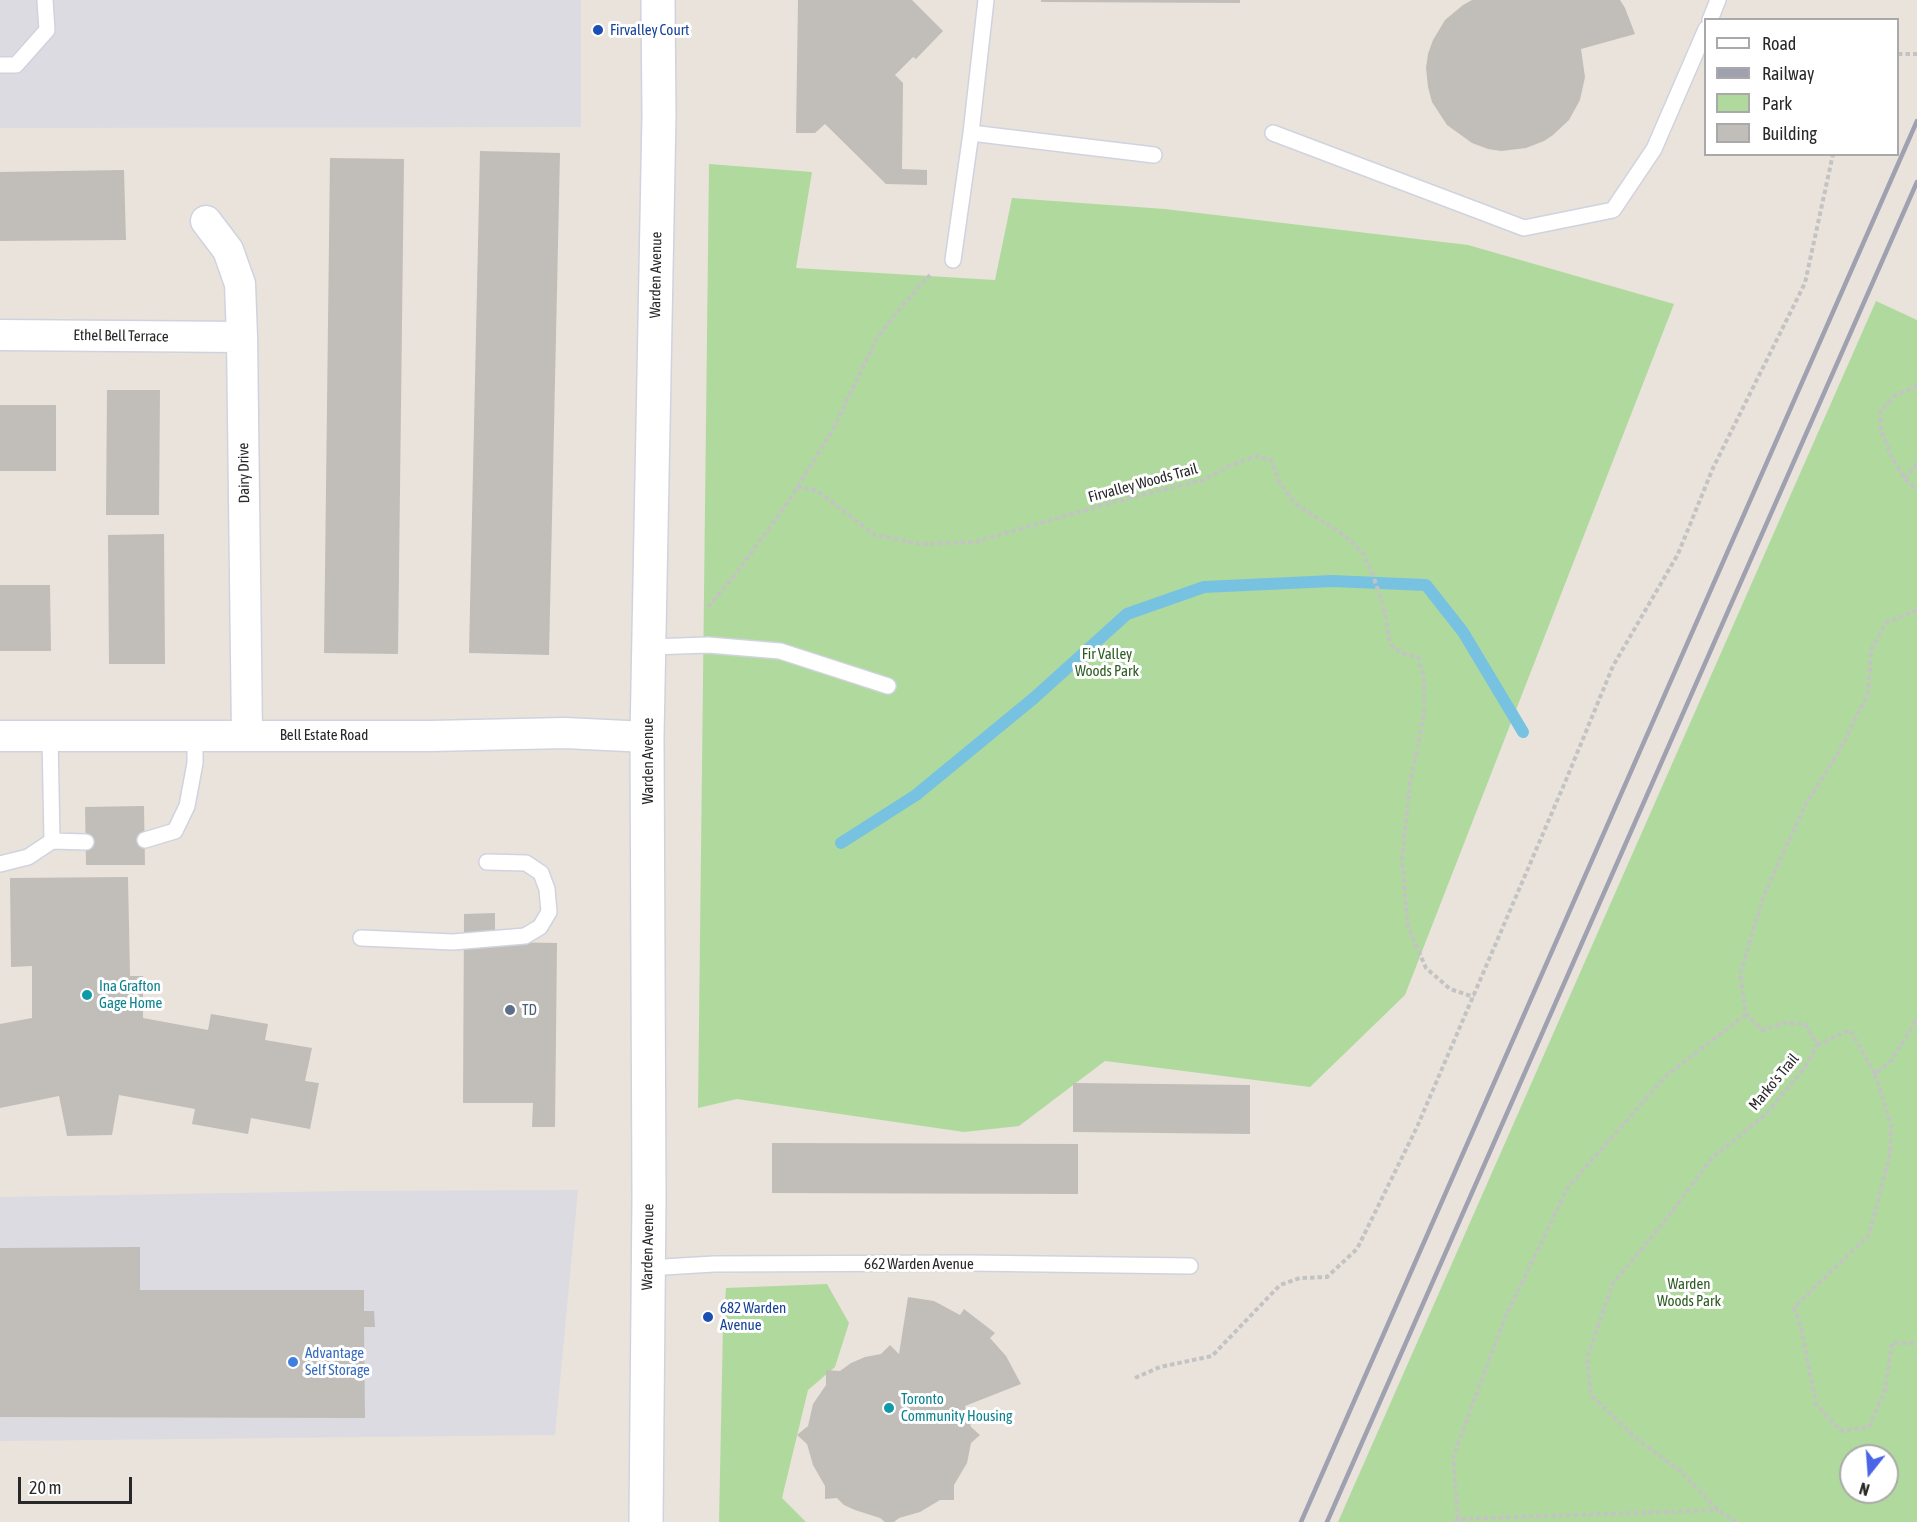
<!DOCTYPE html>
<style>
body{margin:0}
#map{position:relative;width:1917px;height:1522px;overflow:hidden;background:#e9e3db;font-family:"Asap Condensed",sans-serif}
canvas{display:block}
.legend{position:absolute;left:1704px;top:18px;width:195px;height:138px;box-sizing:border-box;background:#fff;border:2px solid #a9a9a9;margin:0;padding:8px 10px;list-style:none;font-size:18px;color:#282828}
.legend li{display:flex;align-items:center;gap:12px;height:30px}
.legend b{width:30px;border:2px solid #a9a9a9}
.north{position:absolute;left:1839px;top:1444px;width:60px;height:60px;box-sizing:border-box;background:#fff;border:2px solid #a9a9a9;border-radius:50%;rotate:197deg;font-size:16px;font-weight:700;line-height:24px;text-align:center;color:#282828}
.north::after{content:'';display:block;margin:auto;width:21px;height:27px;background:#4b64e6;clip-path:polygon(50% 0,100% 100%,50% 72%,0 100%)}
.scale{position:absolute;left:18px;top:1477px;width:114px;height:27px;box-sizing:border-box;border:3px solid #282828;border-top:0;padding-left:8px;font-size:18px;line-height:21px;white-space:nowrap;color:#282828;-webkit-text-stroke:4px #fff;paint-order:stroke}
</style>
<div id="map">
<canvas width="1917" height="1522"></canvas>
<ul class="legend">
<li><b style="height:8px;background:#fff"></b>Road</li>
<li><b style="height:8px;background:#9fa1b0"></b>Railway</li>
<li><b style="height:16px;background:#b0da9d"></b>Park</li>
<li><b style="height:16px;background:#c1bdb8"></b>Building</li>
</ul>
<div class="north">N</div>
<div class="scale">20 m</div>
</div>
<script>
const context = document.querySelector('canvas').getContext('2d');
context.lineJoin = 'round';
function fillPath(path, color) {
  context.fillStyle = color;
  context.fill(path, 'evenodd');
}
function shape(rows) {
  const path = new Path2D();
  for (const r of rows) {
    path.moveTo(r[0], r[1]);
    for (let i = 2; i < r.length; i += 2) path.lineTo(r[i], r[i + 1]);
  }
  return path;
}
function strokePath(path, color, width, dash) {
  context.strokeStyle = color;
  context.lineWidth = width;
  context.lineCap = dash ? 'butt' : 'round';
  context.setLineDash(dash || []);
  context.stroke(path);
}
function drawText(font, color, halo, rows, align = 'center') {
  context.font = font + ' "Asap Condensed",sans-serif';
  context.lineWidth = 6;
  context.setLineDash([]);
  context.textBaseline = 'middle';
  context.strokeStyle = halo;
  context.fillStyle = color;
  for (const [text, x, y, turn = 0] of rows) {
    context.save();
    context.translate(x, y);
    context.rotate((+turn || 0) * Math.PI / 180);
    context.textAlign = isNaN(turn) ? turn : align;
    if (halo) context.strokeText(text, 0, 0);
    context.fillText(text, 0, 0);
    context.restore();
  }
}
const industrial = shape([
 [0,0,581,0,581,127,0,128],
 [578,1190,555,1435,0,1441,0,1197,347,1191]
]);
const green = shape([
 [709,164,812,172,796,268,995,280,1012,198,1165,209,1468,245,1674,304,1405,995,1310,1087,1105,1061,1019,1126,964,1132,737,1099,698,1108],
 [1876,301,1917,320,1917,1522,1338,1522],
 [1851,1456,1887,1456,1887,1492,1851,1492],
 [827,1284,849,1323,835,1367,808,1390,782,1498,806,1522,719,1522,723,1326,726,1288]
]);
const stream = shape([
 [841,843,916,795,1034,698,1127,614,1204,587,1332,581,1426,585,1463,632,1523,732]
]);
const building = shape([
 [798,0,912,0,943,31,916,59,913,57,895,75,903,83,902,169,927,170,927,185,886,184,825,124,815,133,796,133],
 [1041,0,1240,0,1240,3,1041,2],
 [1472,0,1620,0,1625,8,1635,34,1581,49,1585,77,1580,100,1569,120,1553,135,1544,141,1526,148,1501,151,1488,149,1472,143,1447,125,1432,102,1428,87,1426,68,1428,54,1433,40,1445,20,1463,5],
 [480,151,560,153,549,655,469,653],
 [330,158,404,159,398,654,324,653],
 [124,170,126,240,0,241,0,172],
 [107,390,160,390,159,515,106,515],
 [0,405,56,405,56,471,0,471],
 [164,534,165,664,109,664,108,535],
 [0,585,50,585,51,651,0,651],
 [144,806,145,865,86,865,85,807],
 [128,877,130,976,143,976,143,1018,208,1030,211,1014,268,1024,265,1040,312,1048,305,1081,319,1083,310,1129,251,1118,248,1134,192,1124,195,1109,119,1095,112,1135,67,1136,59,1096,0,1108,0,1024,32,1018,32,966,11,967,10,878],
 [495,913,495,942,557,943,555,1127,532,1127,533,1103,463,1103,464,914],
 [1073,1083,1250,1085,1250,1134,1073,1132],
 [772,1143,1078,1144,1078,1194,772,1193],
 [140,1247,140,1290,364,1290,364,1311,374,1311,375,1327,364,1327,365,1418,0,1417,0,1248],
 [908,1297,934,1301,960,1315,964,1309,995,1333,990,1338,1006,1356,1021,1384,965,1406,971,1427,980,1435,971,1443,967,1463,954,1485,954,1500,940,1500,920,1512,899,1518,894,1522,885,1522,880,1518,855,1510,844,1505,837,1498,825,1499,825,1486,813,1465,807,1444,797,1435,808,1426,813,1404,826,1385,826,1370,840,1371,851,1363,865,1357,881,1354,890,1345,899,1354]
]);
const path = shape([
 [1898,54,1917,54],
 [1917,385,1915,387,1894,396,1880,412,1881,430,1893,460,1905,479,1917,489],
 [1905,479,1917,463],
 [797,487,816,490,875,535,921,544,975,542,1110,503,1203,480,1229,466,1256,456,1271,460,1279,481,1294,503,1344,535,1363,553,1373,575,1385,612,1389,639,1393,648,1403,653,1418,657,1424,679,1424,715,1410,783,1402,859,1408,927,1426,968,1450,989,1474,997],
 [708,607,738,571,788,502,832,431,877,338,906,301,930,275],
 [1817,1045,1850,1030,1875,1074,1892,1060,1917,1019],
 [1875,1074,1891,1125,1890,1154,1869,1235,1794,1307,1801,1327,1816,1404,1841,1431,1869,1427,1885,1390,1892,1343,1917,1343],
 [1135,1378,1160,1367,1212,1356,1280,1285,1300,1278,1327,1277,1357,1249,1417,1127,1566,780,1613,666,1678,554,1713,468,1805,283,1833,154],
 [1458,1519,1453,1457,1504,1320,1568,1187,1666,1076,1746,1014],
 [1455,1522,1458,1519,1718,1510],
 [1736,1522,1718,1510,1679,1470,1638,1440,1591,1395,1587,1358,1613,1283,1656,1232,1713,1157,1766,1114,1805,1067,1817,1045,1805,1024,1784,1023,1762,1030,1746,1014,1740,974,1764,895,1805,805,1840,750,1868,693,1871,650,1886,623,1917,610]
]);
const lane = shape([
 [986,0,971,133,1154,155],
 [1710,20,1718,0],
 [0,65,16,65,47,30,45,0],
 [1273,133,1524,228,1613,210,1654,149,1706,29],
 [953,260,971,133],
 [650,647,708,645,780,651,888,686],
 [145,840,175,831,187,806,195,763,195,735],
 [52,841,86,842],
 [0,864,28,857,52,841,50,736],
 [361,938,453,942,525,936,540,927,549,912,547,889,541,873,526,863,487,862],
 [647,1268,714,1264,970,1263,1190,1266]
]);
const street = shape([
 [206,221,228,250,240,284,242,337,247,735],
 [0,335,242,337],
 [0,736,431,736,565,733,647,737]
]);
const secondary = shape([
 [646,1522,649,1198,647,737,659,115,658,0]
]);
const rail = shape([
 [1301,1522,1917,121],
 [1327,1522,1917,182]
]);
const markers = [
 [598,30,6,"#1a4fb4"],
 [87,995,6,"#0f9aa8"],
 [510,1010,6,"#5c6f8a"],
 [708,1317,6,"#1a4fb4"],
 [293,1362,6,"#3f7fe0"],
 [889,1408,6,"#0f9aa8"]
];
const transitNames = [
 ["Firvalley Court",610,30],
 ["682 Warden",720,1308],
 ["Avenue",720,1325]
];
const streetNames = [
 ["Warden Avenue",656,275,-89],
 ["Ethel Bell Terrace",121,336,1],
 ["Dairy Drive",244,473,-91],
 ["Firvalley Woods Trail",1143,483,-15],
 ["Bell Estate Road",324,735],
 ["Warden Avenue",648,761,-90],
 ["Marko's Trail",1774,1082,-50],
 ["Warden Avenue",648,1247,-89],
 ["662 Warden Avenue",919,1264]
];
const parkNames = [
 ["Fir Valley",1107,654],
 ["Woods Park",1107,671],
 ["Warden",1689,1284],
 ["Woods Park",1689,1301]
];
const cultureNames = [
 ["Ina Grafton",99,986],
 ["Gage Home",99,1003],
 ["Toronto",901,1399],
 ["Community Housing",901,1416]
];
const serviceNames = [
 ["TD",522,1010]
];
const shopNames = [
 ["Advantage",305,1353],
 ["Self Storage",305,1370]
];
fillPath(industrial, '#dddbe2');
fillPath(green, '#b0da9d');
strokePath(stream, '#78c2e1', 12);
fillPath(building, '#c1bdb8');
strokePath(lane, '#d0d3df', 18);
strokePath(street, '#d0d3df', 33);
strokePath(secondary, '#d0d3df', 36);
strokePath(path, '#c3c3c3', 4, [4.5, 3]);
strokePath(lane, '#fff', 15);
strokePath(street, '#fff', 30);
strokePath(secondary, '#fff', 33);
strokePath(rail, '#9fa1b0', 4.5);
for (const [x, y, r, color] of markers) {
  const dot = new Path2D();
  dot.arc(x, y, r, 0, 2 * Math.PI);
  context.fillStyle = color;
  context.fill(dot);
  strokePath(dot, '#fff', 2);
}
drawText('15px', '#164399', '#fff', transitNames, 'left');
drawText('15px', '#282828', '#fff', streetNames);
drawText('15px', '#2c5c21', '#fff', parkNames);
drawText('15px', '#0d838f', '#fff', cultureNames, 'left');
drawText('15px', '#4e5e75', '#fff', serviceNames, 'left');
drawText('15px', '#366cbe', '#fff', shopNames, 'left');
</script>
